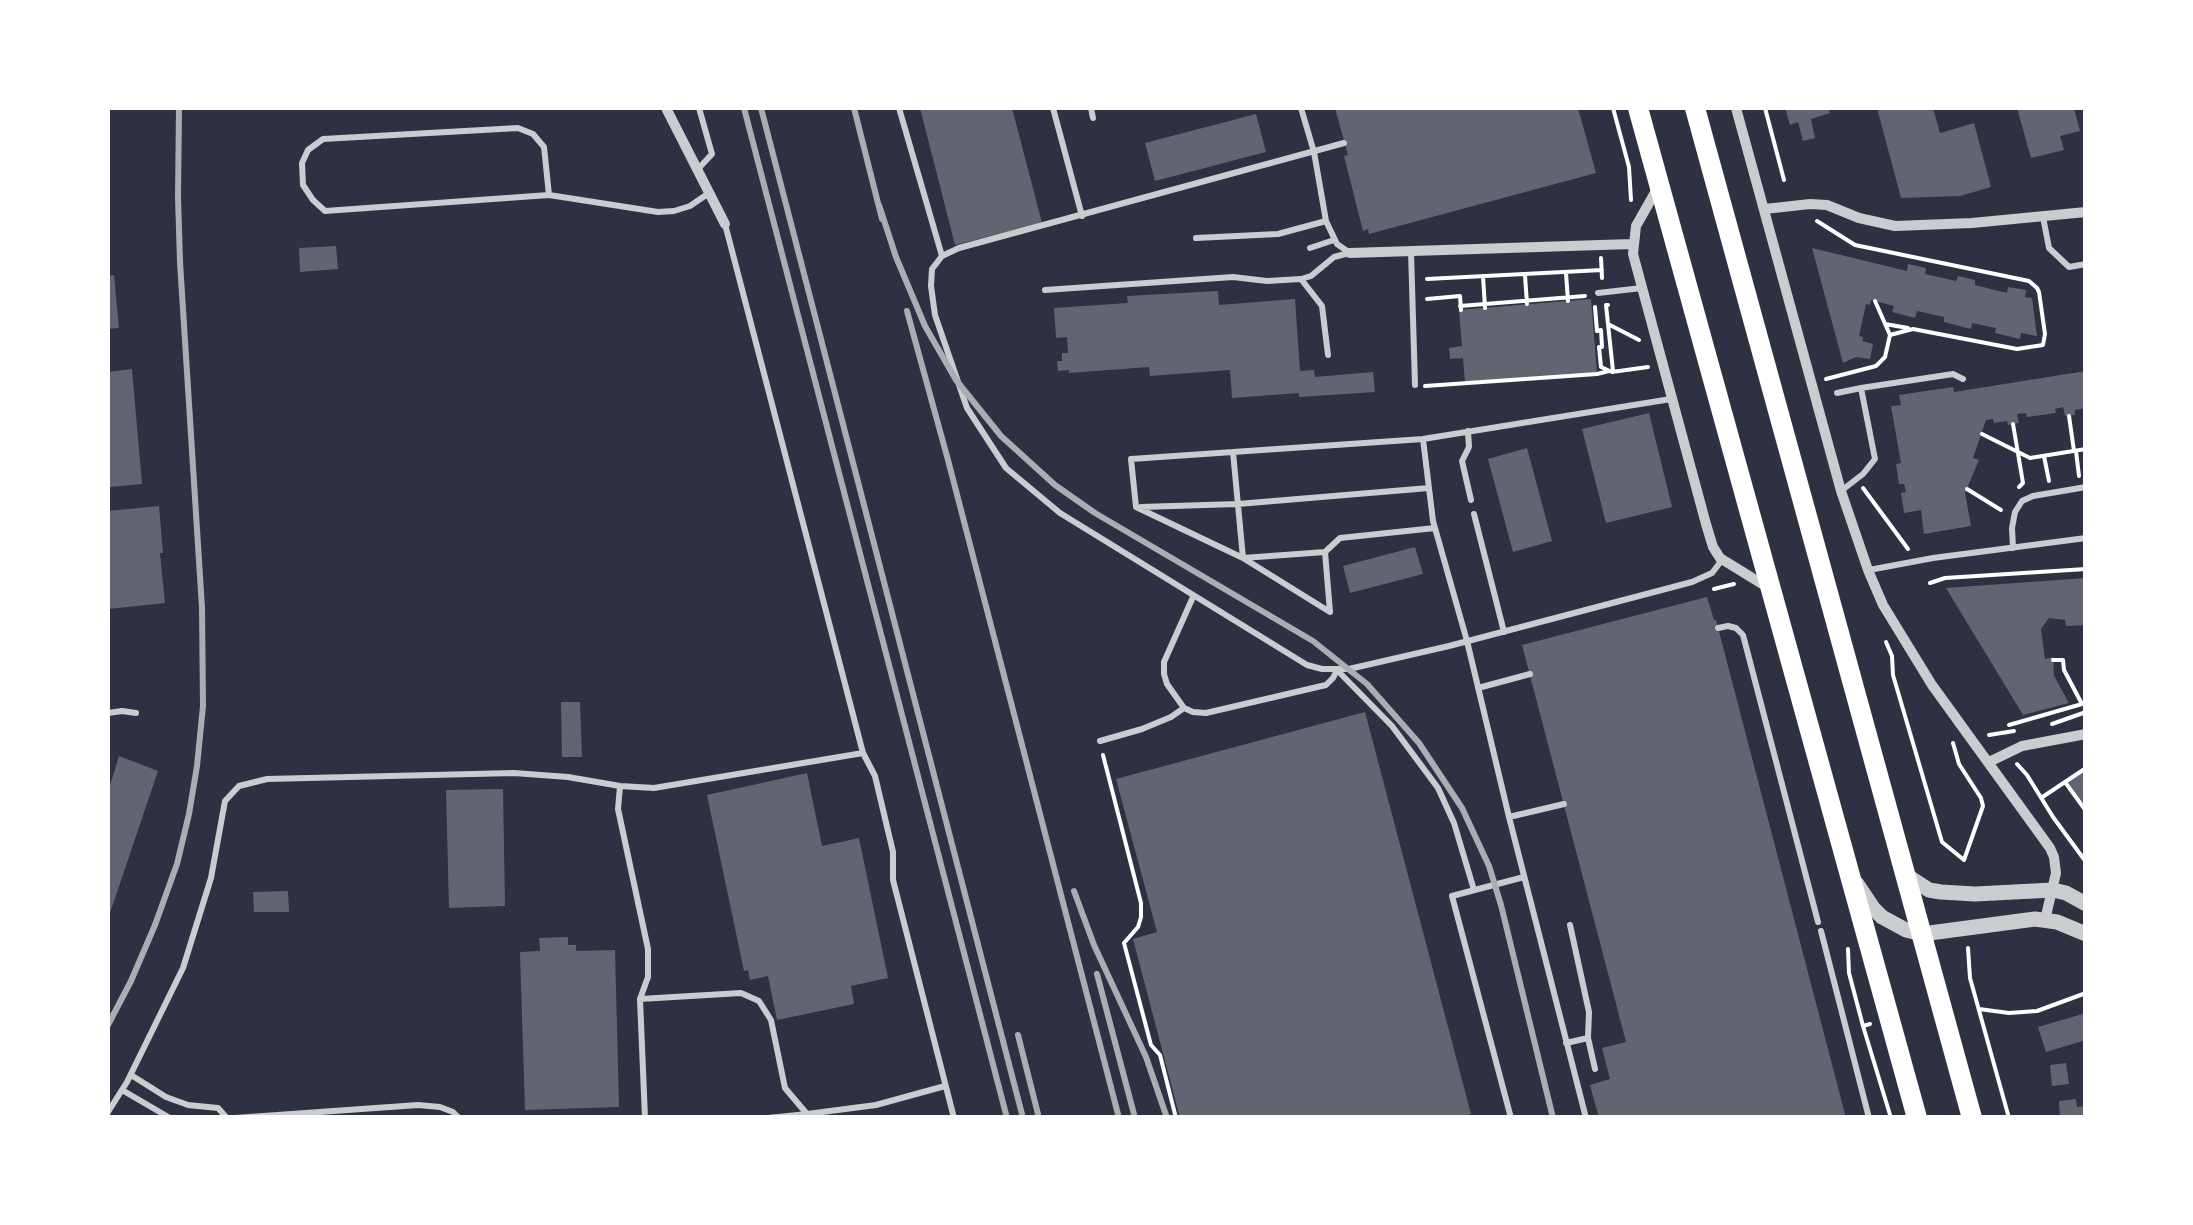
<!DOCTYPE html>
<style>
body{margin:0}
#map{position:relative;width:2193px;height:1225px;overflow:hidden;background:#2d3142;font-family:"Public Sans",sans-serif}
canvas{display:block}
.frame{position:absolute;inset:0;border:110px solid #fff;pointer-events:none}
</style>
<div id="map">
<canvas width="2193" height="1225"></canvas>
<div class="frame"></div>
</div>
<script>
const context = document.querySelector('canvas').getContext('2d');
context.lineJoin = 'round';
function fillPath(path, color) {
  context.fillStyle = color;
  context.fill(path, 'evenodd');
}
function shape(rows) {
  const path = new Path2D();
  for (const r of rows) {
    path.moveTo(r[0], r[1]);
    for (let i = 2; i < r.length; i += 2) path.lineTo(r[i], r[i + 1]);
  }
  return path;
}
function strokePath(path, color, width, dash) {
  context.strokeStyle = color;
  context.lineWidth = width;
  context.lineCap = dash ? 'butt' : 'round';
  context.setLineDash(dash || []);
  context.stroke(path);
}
const building = shape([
 [920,108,1012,108,1042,223,955,245],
 [1335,108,1578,108,1596,173,1369,234,1368,229,1363,231,1344,156,1348,155],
 [1785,108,1828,108,1830,113,1811,119,1815,138,1803,141,1798,122,1790,125],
 [1877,108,1933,108,1940,133,1974,123,1991,187,1960,196,1901,198],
 [2017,108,2074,108,2080,131,2060,136,2064,150,2031,158],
 [1256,114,1266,152,1155,181,1145,143],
 [336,246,338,269,300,272,299,248],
 [1812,248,1907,271,1908,264,1926,268,1925,274,1956,281,1958,276,1975,280,1975,285,2007,293,2008,287,2026,290,2025,297,2032,298,2037,336,2021,333,2020,339,1995,333,1996,328,1972,323,1971,329,1944,322,1944,317,1917,311,1915,318,1892,312,1894,306,1871,300,1870,305,1866,304,1859,336,1863,337,1862,341,1873,344,1870,359,1856,357,1843,363],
 [114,275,119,328,108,329,108,276],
 [1218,291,1219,305,1295,299,1300,371,1314,370,1315,377,1373,372,1375,392,1299,397,1299,393,1232,398,1230,370,1150,376,1149,367,1069,373,1069,370,1058,371,1057,361,1062,361,1062,353,1068,353,1067,337,1056,338,1054,308,1128,303,1127,296],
 [1591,299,1597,373,1465,383,1463,358,1450,359,1449,348,1462,346,1459,310],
 [132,369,142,484,110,487,108,456,108,372],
 [2086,371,2086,408,2075,410,2075,415,2065,416,2063,407,2055,409,2056,413,2027,417,2026,413,2017,414,2019,423,2008,425,2007,421,1994,423,1993,419,1986,420,1973,458,1979,460,1965,493,1971,526,1924,534,1921,510,1904,513,1901,493,1906,492,1904,484,1899,484,1896,464,1901,463,1891,406,1901,405,1899,395,1953,387,1954,392],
 [1649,413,1672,507,1606,523,1582,429],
 [1527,448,1552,541,1513,552,1488,459],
 [159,506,163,553,160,553,165,603,109,609,108,511],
 [1415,547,1423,574,1350,593,1343,566],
 [2086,578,2086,625,2066,626,2065,620,2049,618,2041,629,2045,659,2053,657,2054,676,2069,703,2023,715,1946,588],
 [1707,597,1714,620,1716,620,1846,1118,1599,1118,1590,1085,1610,1079,1602,1048,1626,1042,1522,645],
 [561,702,580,702,582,757,562,757],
 [1365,712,1471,1114,1457,1118,1180,1118,1133,939,1157,932,1116,779],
 [119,756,158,771,108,919,108,792],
 [2086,770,2086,808,2068,782],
 [807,773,822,846,859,838,888,978,851,986,854,1004,777,1020,768,976,750,980,748,970,744,971,707,795],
 [503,789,505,906,449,908,446,790],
 [288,891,289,912,254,912,253,892],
 [568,937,568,945,576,945,576,951,615,950,619,1107,525,1110,520,952,540,951,539,938],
 [2086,1013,2086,1040,2046,1052,2038,1027],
 [2066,1063,2069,1084,2052,1086,2050,1065],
 [2076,1099,2077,1107,2086,1106,2086,1118,2060,1118,2059,1101]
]);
const path = shape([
 [1613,108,1629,167,1631,200],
 [1765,108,1784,180],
 [1817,221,1855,245,2029,281,2037,288,2039,292,2045,334,2043,345,2017,349,1913,329,1890,335,1885,357,1876,366,1826,379],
 [1601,258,1602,278],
 [1566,273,1568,301],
 [1525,275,1527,304],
 [1483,276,1485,308],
 [1427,279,1602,270],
 [1427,299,1460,296,1461,310],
 [1875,301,1890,335],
 [1608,305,1606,305,1613,371],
 [1460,306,1585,296],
 [1595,307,1597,331,1601,330,1602,347,1599,347,1601,367,1612,372,1648,367],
 [1608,324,1639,340],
 [1885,324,1908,328],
 [1425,386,1597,374,1609,371],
 [2069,416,2074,451],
 [2013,424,2023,483,2019,487],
 [1982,434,2030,458,2086,449],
 [2076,451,2079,476],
 [2044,456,2049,481],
 [1863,488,1908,549],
 [1967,489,2001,510],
 [1930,583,1945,578,2086,569],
 [1714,589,1734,584],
 [1886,642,1892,656,1893,675,1942,842,1964,860,1983,806,1981,798,1959,764,1953,743],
 [2052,724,2086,712],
 [2009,725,2082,704,2064,670,2063,660,2053,660],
 [1989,735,2014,731],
 [1103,755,1141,903,1141,917,1138,927,1124,943,1151,1045,1160,1055,1176,1118],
 [2017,764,2027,775,2053,817,2086,862],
 [2065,782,2086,811],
 [2041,798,2086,768],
 [1968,948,1970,978,2009,1118],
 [1848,949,1849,973,1863,1026,1870,1024],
 [1979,1009,2009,1013,2037,1011,2086,993],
 [1863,1026,1891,1118]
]);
const service = shape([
 [899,108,942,256],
 [1053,108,1082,216],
 [1091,108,1093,118],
 [1301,108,1314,152,1326,221,1337,244,1350,253],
 [1344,143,959,248,942,256,932,269,931,286,935,315,967,408,1006,468,1060,513,1307,665,1322,669,1349,669,1449,646,1692,582,1712,573,1722,560],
 [698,169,712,154,699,108],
 [549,195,544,147,533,134,518,128,323,139,308,150,302,163,303,185,313,200,325,211,549,195,658,212,674,211,690,206,709,193],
 [2043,217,2049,248,2069,267,2086,264],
 [1196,238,1278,234,1326,221],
 [1310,248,1334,240],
 [1411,252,1415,385],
 [1301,279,1311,276,1334,257,1349,253],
 [1045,290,1233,277,1267,281,1301,279,1322,306,1328,355],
 [1598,293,1642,288],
 [1861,388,1953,374,1963,379],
 [1837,393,1861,388,1875,459,1863,474,1841,491],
 [1468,431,1469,447,1462,461,1471,500],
 [1423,439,1433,521,1467,641,1509,817,1586,1118],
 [1233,452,1243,558,1325,552,1340,538,1435,528],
 [1141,507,1238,504,1429,488],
 [1474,514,1504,632],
 [2013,548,2012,528,2015,512,2022,501,2033,496,2086,487],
 [1325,552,1330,612,1243,558,1136,507,1131,459,1423,439,1671,399],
 [1869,570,1933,558,2086,538],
 [1193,597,1164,662,1164,674,1167,684,1184,708,1193,712,1206,713,1326,685,1333,678,1337,670,1392,726,1438,788,1454,823,1474,890],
 [1718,628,1728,626,1736,628,1743,635,1818,922],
 [1478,688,1530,674],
 [108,713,122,711,136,713],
 [1100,741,1142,729,1171,717,1184,708],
 [863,753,875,776,893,852,893,880,954,1118],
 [620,786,618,809,648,949,648,977,640,999,645,1118],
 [1509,817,1564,804],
 [1570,925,1589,1012,1588,1038],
 [1821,931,1869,1118],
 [640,999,741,993,759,1001,771,1020,785,1088,807,1114,876,1105,945,1086],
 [1566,1043,1588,1038,1595,1069],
 [131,1075,166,1097,188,1105,218,1108,227,1118],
 [122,1090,170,1118],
 [108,1112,127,1082,183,968,211,878,225,801,239,786,267,779,514,773,568,777,620,786,654,788,863,753,725,224],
 [235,1118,418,1105,440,1107,453,1112,459,1118],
 [768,1118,807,1114,807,1116],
 [1511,1118,1452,896,1524,877]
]);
const minor = shape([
 [666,108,725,224],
 [1736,108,1841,491,1868,570,1883,605,1932,685,2050,848,2054,857,2056,873,2045,920],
 [1657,189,1636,226,1633,254,1706,524,1713,547,1720,558,1767,587],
 [1765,209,1810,204,1827,205,1859,218,1895,226,1972,223,2086,212],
 [1350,253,1632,244],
 [1989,762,2022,746,2086,734]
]);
const tertiary = shape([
 [1906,875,1929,890,1941,892,1975,894,2053,890,2066,893,2086,904],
 [1857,884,1873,908,1882,917,1906,930,1922,934,2035,919,2057,922,2086,934]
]);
const primary = shape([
 [1638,108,1917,1118],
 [1695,108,1972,1118]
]);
const rail = shape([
 [744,108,1007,1118],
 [761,108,1023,1118],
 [854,108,882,219],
 [879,205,896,257,925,326,956,380,1001,436,1055,485,1095,513,1313,641,1367,684,1419,743,1462,808,1489,866,1501,905,1553,1118],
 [907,311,948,460,1119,1118],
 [1074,891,1094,945,1146,1057,1167,1118],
 [1097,974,1135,1118],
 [108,1025,131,981,155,925,177,864,189,814,197,766,203,706,202,608,180,262,178,197,179,108],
 [1018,1035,1039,1118]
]);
fillPath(building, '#626471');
strokePath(path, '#fff', 4);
strokePath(service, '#caccd0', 6);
strokePath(minor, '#caccd0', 10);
strokePath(tertiary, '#caccd0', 15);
strokePath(primary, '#fff', 20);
strokePath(rail, '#abadb3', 6);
</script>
